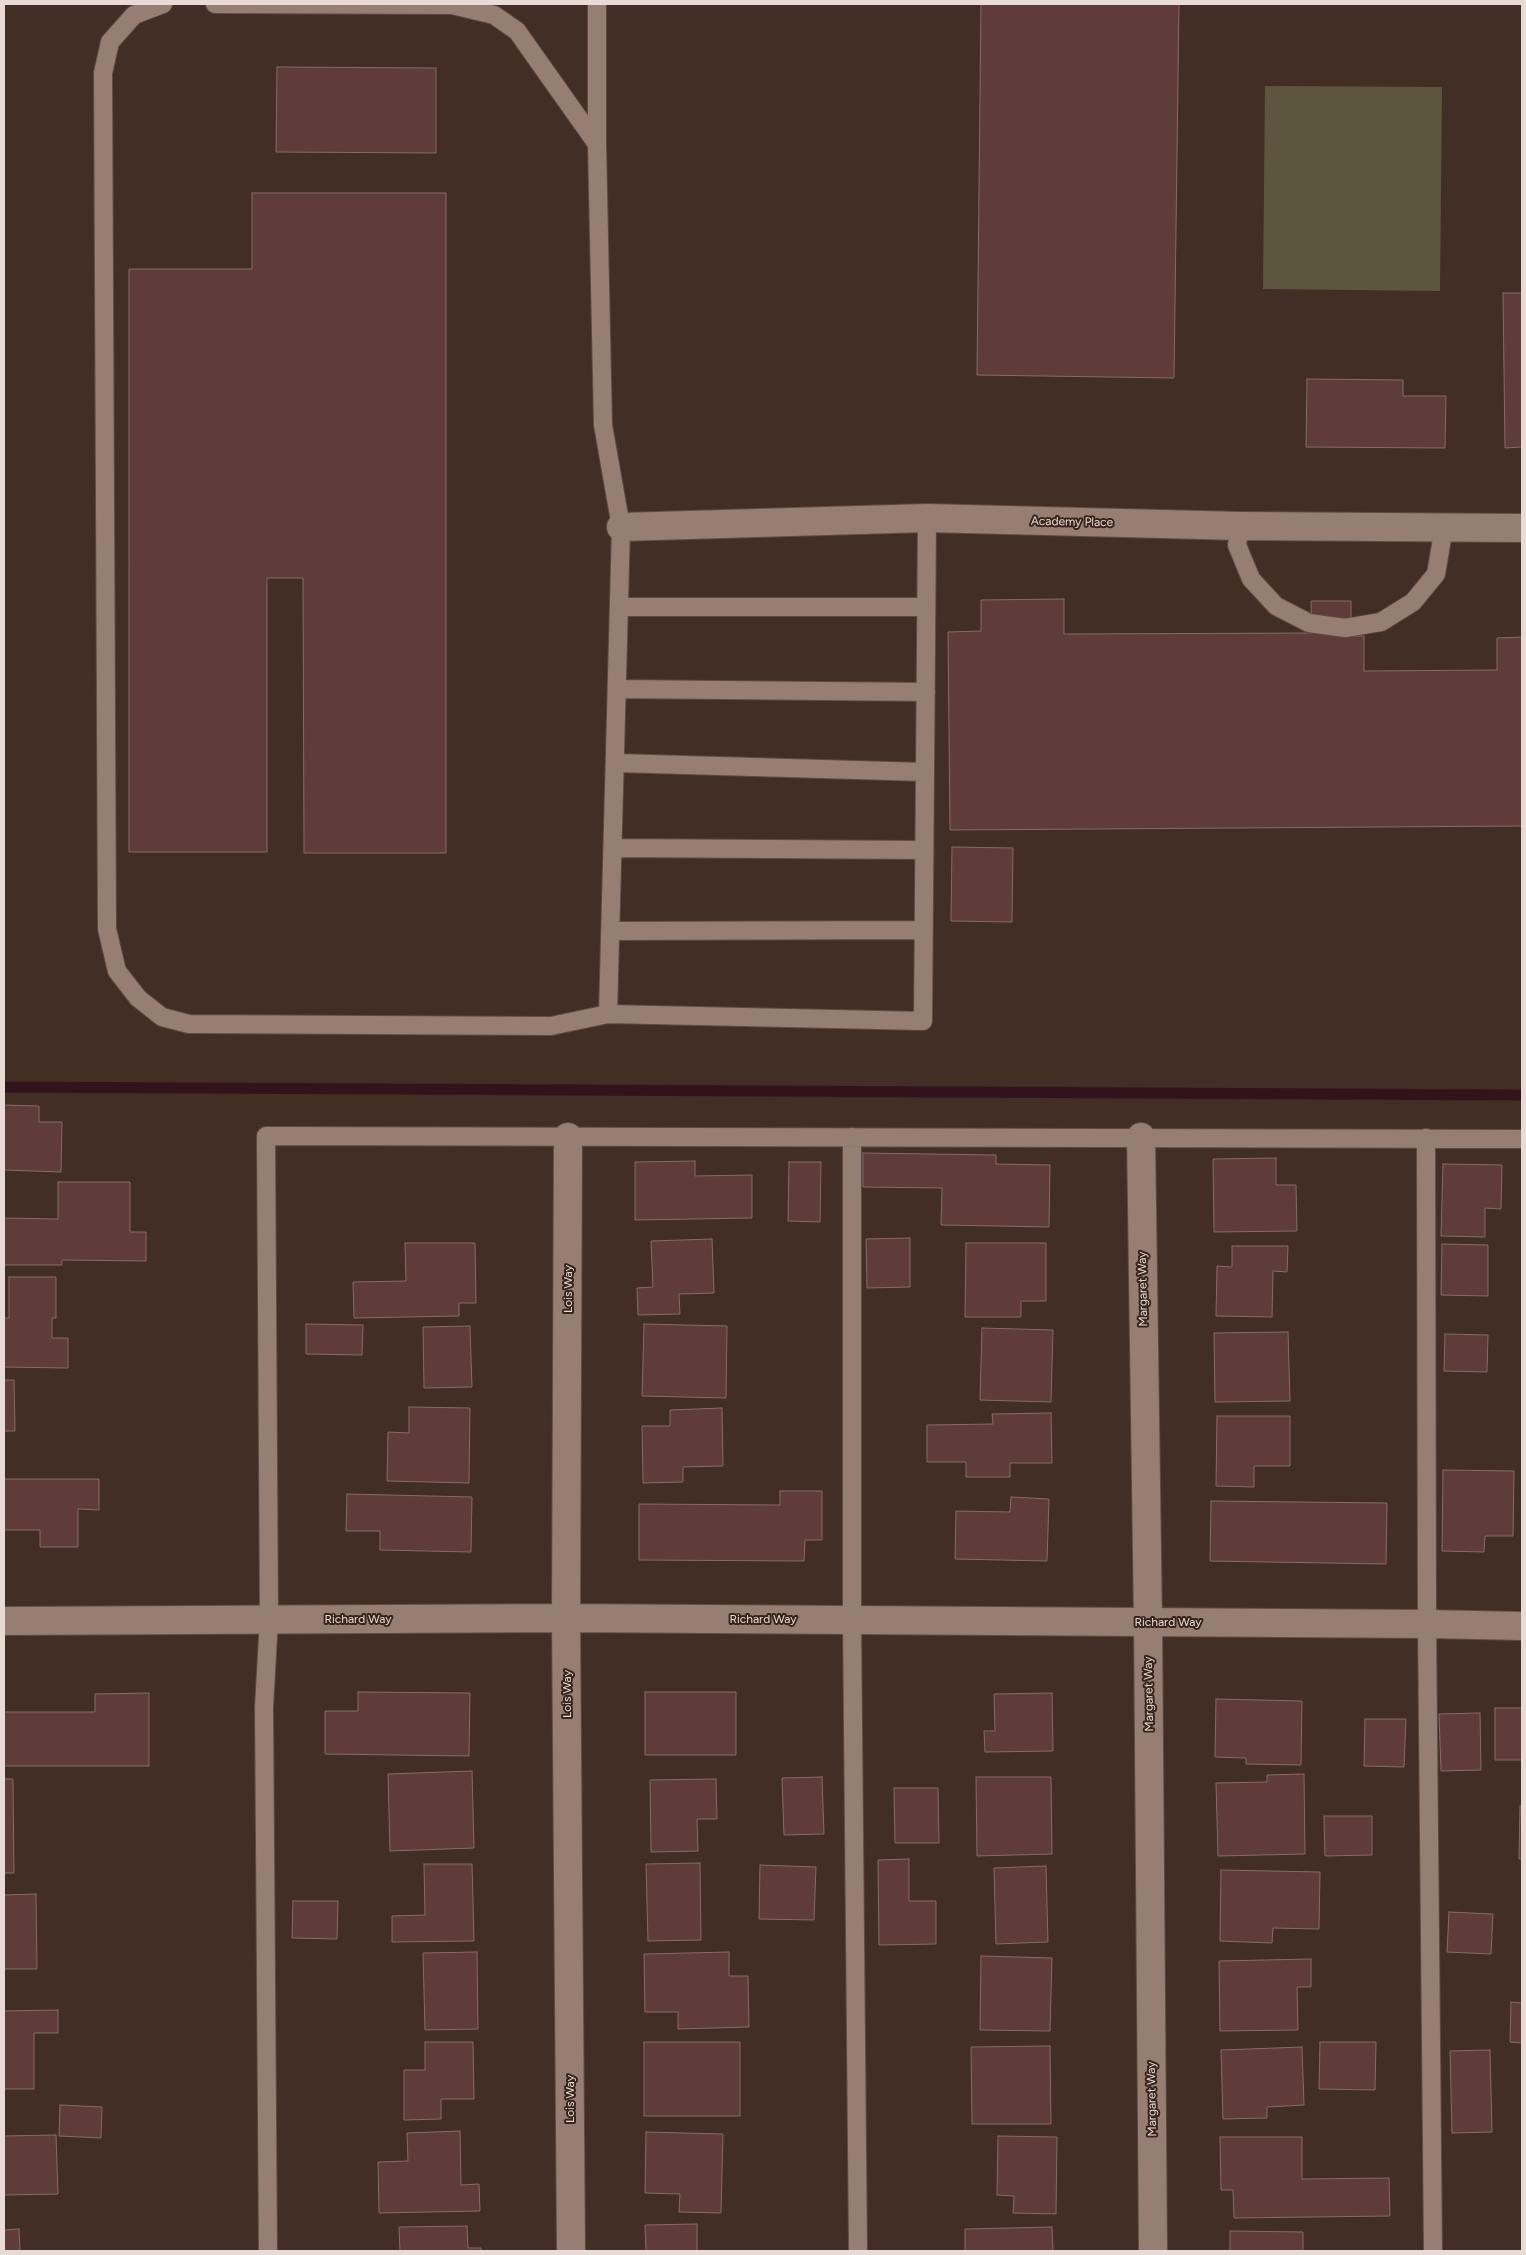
<!DOCTYPE html>
<style>
body{margin:0}
#map{position:relative;width:1526px;height:2255px;overflow:hidden;background:#422e24;font-family:Figtree,sans-serif}
canvas{display:block}
.frame{position:absolute;inset:0;border:5px solid #e8dad4;pointer-events:none}
</style>
<div id="map">
<canvas width="1526" height="2255"></canvas>
<div class="frame"></div>
</div>
<script>
const context = document.querySelector('canvas').getContext('2d');
context.lineJoin = 'round';
function fillPath(path, color) {
  context.fillStyle = color;
  context.fill(path, 'evenodd');
}
function shape(rows) {
  const path = new Path2D();
  for (const r of rows) {
    path.moveTo(r[0], r[1]);
    for (let i = 2; i < r.length; i += 2) path.lineTo(r[i], r[i + 1]);
  }
  return path;
}
function strokePath(path, color, width, dash) {
  context.strokeStyle = color;
  context.lineWidth = width;
  context.lineCap = dash ? 'butt' : 'round';
  context.setLineDash(dash || []);
  context.stroke(path);
}
function drawText(font, color, halo, rows, align = 'center') {
  context.font = font + ' Figtree,sans-serif';
  context.lineWidth = 4;
  context.setLineDash([]);
  context.textBaseline = 'middle';
  context.strokeStyle = halo;
  context.fillStyle = color;
  for (const [text, x, y, turn = 0] of rows) {
    context.save();
    context.translate(x, y);
    context.rotate((+turn || 0) * Math.PI / 180);
    context.textAlign = isNaN(turn) ? turn : align;
    if (halo) context.strokeText(text, 0, 0);
    context.fillText(text, 0, 0);
    context.restore();
  }
}
const green = shape([
 [1265,86,1442,87,1440,291,1263,289]
]);
const stream = shape([
 [4,1087,1522,1095]
]);
const building = shape([
 [981,4,1179,4,1174,378,977,375,981,4],
 [277,67,436,68,436,153,276,152,277,67],
 [252,193,446,193,446,853,304,853,303,578,267,578,267,852,129,852,129,269,252,269,252,193],
 [1503,293,1522,293,1522,447,1505,448,1503,293],
 [1307,379,1403,380,1403,396,1446,396,1445,448,1306,447,1307,379],
 [1064,599,1064,634,1312,633,1311,601,1351,601,1351,636,1364,636,1364,671,1497,670,1497,638,1522,637,1522,826,950,830,948,632,981,631,981,600,1064,599],
 [952,847,1013,848,1012,922,951,921,952,847],
 [4,1105,39,1106,39,1122,62,1122,61,1172,4,1170,4,1105],
 [863,1153,996,1155,996,1164,1050,1165,1049,1227,941,1225,942,1188,863,1187,863,1153],
 [1276,1158,1276,1185,1296,1185,1297,1231,1214,1232,1213,1159,1276,1158],
 [695,1161,695,1176,752,1175,752,1218,635,1220,635,1162,695,1161],
 [789,1162,821,1162,820,1222,788,1221,789,1162],
 [1443,1164,1502,1165,1501,1209,1485,1208,1485,1237,1441,1236,1443,1164],
 [58,1182,130,1182,130,1232,146,1232,146,1261,62,1260,62,1265,4,1265,4,1218,58,1219,58,1182],
 [910,1238,910,1287,867,1288,866,1239,910,1238],
 [712,1239,714,1293,679,1294,680,1314,638,1315,637,1288,653,1287,651,1241,712,1239],
 [405,1243,475,1243,476,1303,459,1303,459,1316,354,1318,353,1282,406,1281,405,1243],
 [966,1243,1046,1243,1046,1301,1021,1301,1021,1317,965,1317,966,1243],
 [1442,1244,1488,1245,1488,1296,1441,1295,1442,1244],
 [1232,1246,1288,1246,1287,1272,1273,1271,1272,1317,1216,1316,1217,1266,1232,1267,1232,1246],
 [9,1277,56,1277,56,1318,52,1318,52,1338,68,1338,68,1368,4,1367,4,1318,9,1318,9,1277],
 [306,1324,363,1325,362,1355,306,1354,306,1324],
 [644,1324,727,1326,726,1398,642,1396,644,1324],
 [470,1326,472,1387,424,1388,423,1327,470,1326],
 [982,1328,1053,1330,1051,1402,980,1400,982,1328],
 [1288,1332,1290,1401,1215,1402,1214,1333,1288,1332],
 [1445,1334,1488,1335,1487,1372,1444,1371,1445,1334],
 [4,1380,14,1380,15,1431,4,1431,4,1380],
 [409,1407,470,1408,469,1483,387,1481,388,1432,409,1433,409,1407],
 [722,1408,723,1466,683,1467,683,1482,643,1483,642,1426,670,1426,670,1410,722,1408],
 [1051,1413,1052,1463,1010,1463,1010,1477,966,1477,966,1462,927,1462,927,1425,993,1424,992,1414,1051,1413],
 [1217,1416,1290,1416,1290,1466,1254,1466,1254,1487,1216,1486,1217,1416],
 [1443,1470,1514,1471,1513,1536,1485,1536,1484,1552,1442,1551,1443,1470],
 [4,1479,99,1479,99,1510,78,1509,78,1547,40,1547,40,1530,4,1530,4,1479],
 [780,1491,822,1491,822,1540,805,1540,804,1561,639,1560,639,1504,780,1505,780,1491],
 [347,1494,472,1497,471,1552,380,1550,380,1531,346,1531,347,1494],
 [1011,1497,1049,1499,1047,1561,955,1559,956,1511,1010,1512,1011,1497],
 [1211,1501,1387,1503,1386,1564,1210,1561,1211,1501],
 [358,1692,470,1693,469,1756,325,1754,325,1711,358,1711,358,1692],
 [645,1692,736,1692,736,1755,645,1755,645,1692],
 [149,1693,149,1766,4,1766,4,1712,95,1712,95,1694,149,1693],
 [1052,1693,1053,1751,985,1752,984,1731,995,1731,994,1694,1052,1693],
 [1216,1699,1302,1701,1301,1765,1246,1764,1246,1758,1215,1757,1216,1699],
 [1495,1708,1522,1708,1522,1760,1495,1760,1495,1708],
 [1480,1713,1481,1770,1441,1771,1439,1714,1480,1713],
 [1365,1719,1406,1719,1404,1767,1364,1766,1365,1719],
 [472,1771,474,1848,390,1851,388,1774,472,1771],
 [1304,1774,1305,1854,1218,1856,1216,1783,1267,1782,1267,1775,1304,1774],
 [822,1777,824,1834,784,1835,782,1778,822,1777],
 [976,1777,1051,1777,1052,1854,977,1856,976,1777],
 [4,1779,13,1779,14,1873,4,1873,4,1779],
 [716,1779,717,1819,697,1819,698,1851,651,1852,650,1780,716,1779],
 [894,1788,938,1788,939,1843,895,1843,894,1788],
 [1520,1806,1522,1806,1522,1859,1519,1859,1520,1806],
 [1324,1816,1372,1816,1372,1855,1325,1856,1324,1816],
 [909,1859,909,1901,936,1901,936,1944,879,1945,878,1860,909,1859],
 [700,1863,701,1940,648,1941,646,1864,700,1863],
 [424,1864,472,1864,474,1941,392,1942,392,1916,425,1915,424,1864],
 [760,1865,816,1867,814,1920,759,1919,760,1865],
 [1046,1866,1048,1942,996,1944,994,1868,1046,1866],
 [1221,1870,1320,1872,1319,1929,1273,1928,1272,1943,1220,1941,1221,1870],
 [36,1894,37,1969,4,1969,4,1895,36,1894],
 [293,1901,338,1901,337,1939,292,1938,293,1901],
 [1449,1912,1493,1914,1491,1954,1447,1952,1449,1912],
 [477,1952,478,2029,425,2030,423,1953,477,1952],
 [729,1952,729,1976,748,1976,749,2027,678,2029,678,2012,645,2012,644,1954,729,1952],
 [981,1956,1052,1958,1050,2031,980,2030,981,1956],
 [1311,1959,1311,1987,1297,1987,1298,2030,1220,2031,1219,1961,1311,1959],
 [1511,2002,1522,2003,1522,2043,1510,2042,1511,2002],
 [58,2010,58,2033,34,2033,34,2089,4,2089,4,2011,58,2010],
 [425,2042,473,2042,474,2099,441,2099,441,2119,404,2120,404,2070,425,2070,425,2042],
 [644,2042,740,2042,740,2116,644,2116,644,2042],
 [1320,2042,1376,2042,1375,2090,1319,2089,1320,2042],
 [1050,2046,1051,2124,972,2124,971,2047,1050,2046],
 [1302,2047,1304,2105,1267,2107,1267,2118,1223,2119,1221,2050,1302,2047],
 [1490,2050,1492,2132,1452,2133,1450,2051,1490,2050],
 [60,2105,102,2107,101,2138,59,2136,60,2105],
 [460,2131,461,2185,479,2184,480,2211,379,2213,378,2162,408,2161,407,2133,460,2131],
 [646,2132,723,2134,721,2213,679,2212,680,2194,645,2193,646,2132],
 [56,2135,58,2194,4,2195,4,2136,56,2135],
 [998,2136,1057,2137,1056,2214,1013,2213,1014,2196,997,2195,998,2136],
 [1220,2137,1302,2137,1302,2179,1389,2178,1390,2216,1234,2218,1233,2190,1221,2190,1220,2137],
 [697,2224,697,2251,646,2251,645,2225,697,2224],
 [467,2226,468,2248,481,2248,481,2251,400,2251,399,2227,467,2226],
 [1052,2227,1053,2251,965,2251,965,2229,1052,2227],
 [19,2229,20,2251,4,2251,4,2230,19,2229],
 [1230,2231,1303,2232,1303,2251,1230,2251,1230,2231]
]);
const service = shape([
 [163,4,134,15,110,42,103,73,107,929,117,971,138,998,162,1017,189,1024,551,1026,608,1014],
 [215,4,452,5,494,15,517,31,597,144,603,425,621,527,608,1014,923,1021,927,518],
 [597,4,597,144],
 [1240,526,1237,545,1251,579,1276,606,1309,623,1345,628,1381,622,1413,602,1436,574,1444,527],
 [619,607,926,607],
 [617,689,926,692],
 [617,763,924,772],
 [613,848,924,850],
 [610,931,923,930],
 [852,1137,852,1620,858,2251],
 [1426,1138,1427,1624,1433,2251],
 [268,2251,264,1707,269,1619,266,1136,1522,1139]
]);
const minor = shape([
 [621,527,927,518,1240,526,1522,528],
 [568,1137,566,1618,571,2251],
 [1141,1137,1148,1622,1153,2251],
 [4,1621,566,1618,1427,1624,1522,1626]
]);
const streetNames = [
 ["Academy Place",1072,522,1],
 ["Lois Way",568,1289,-90],
 ["Margaret Way",1143,1289,-91],
 ["Richard Way",358,1619],
 ["Richard Way",763,1619],
 ["Richard Way",1168,1622],
 ["Lois Way",567,1694,-90],
 ["Margaret Way",1149,1694,-91],
 ["Lois Way",570,2099,-90],
 ["Margaret Way",1152,2099,-91]
];
fillPath(green, '#5d563e');
strokePath(stream, '#32131c', 11);
fillPath(building, '#5f3c39');
strokePath(building, '#866b68', 1);
strokePath(service, '#5e4c44', 20);
strokePath(minor, '#5e4c44', 30);
strokePath(service, '#967e73', 18);
strokePath(minor, '#967e73', 28);
drawText('12px', '#e8dad4', '#37241a', streetNames);
</script>
